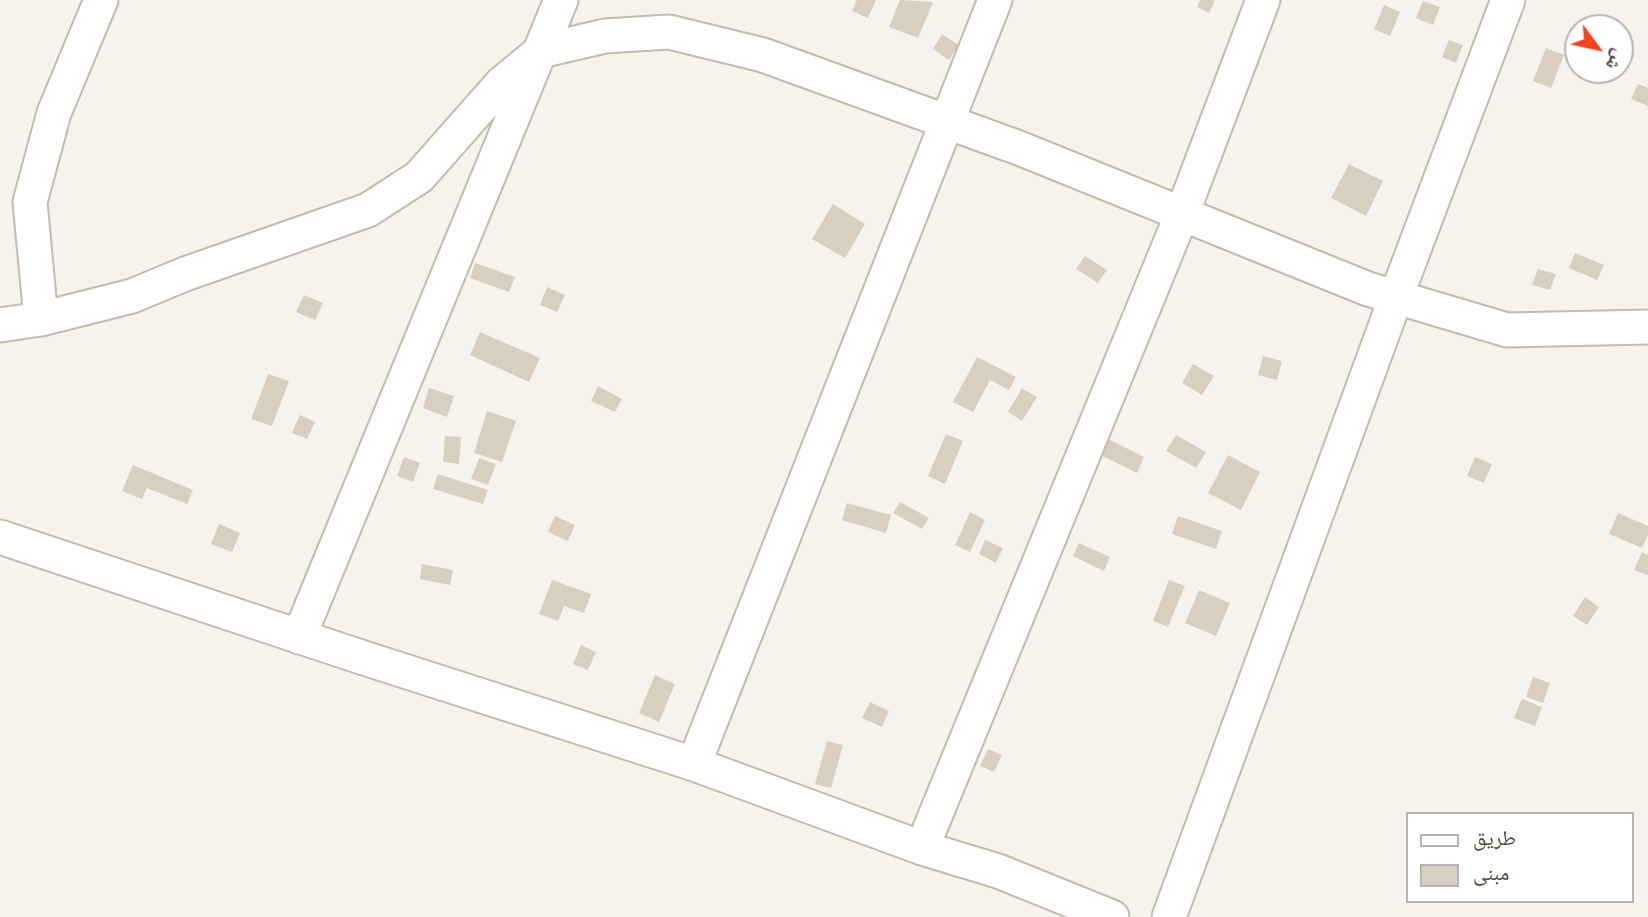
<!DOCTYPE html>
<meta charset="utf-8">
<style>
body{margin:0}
#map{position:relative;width:1648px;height:917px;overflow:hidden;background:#f6f3ec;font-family:"Source Sans 3","Noto Naskh Arabic",sans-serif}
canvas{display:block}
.legend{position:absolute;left:1406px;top:812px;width:228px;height:91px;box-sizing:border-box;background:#fff;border:2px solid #b7b4b0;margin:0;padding:9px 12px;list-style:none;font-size:21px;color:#4b4439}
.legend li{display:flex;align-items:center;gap:14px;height:35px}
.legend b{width:35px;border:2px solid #b7b4b0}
.north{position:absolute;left:1564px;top:14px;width:70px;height:70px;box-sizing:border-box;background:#fff;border:2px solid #b7b4b0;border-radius:50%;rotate:123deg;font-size:19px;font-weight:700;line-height:28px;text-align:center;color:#4b4439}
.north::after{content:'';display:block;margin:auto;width:24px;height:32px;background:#fc3f1d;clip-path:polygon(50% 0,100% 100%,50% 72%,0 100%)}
</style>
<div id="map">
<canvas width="1648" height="917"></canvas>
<ul class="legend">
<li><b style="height:9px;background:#fff"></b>طريق</li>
<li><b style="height:19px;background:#d8cfc1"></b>مبنى</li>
</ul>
<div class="north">ش</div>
</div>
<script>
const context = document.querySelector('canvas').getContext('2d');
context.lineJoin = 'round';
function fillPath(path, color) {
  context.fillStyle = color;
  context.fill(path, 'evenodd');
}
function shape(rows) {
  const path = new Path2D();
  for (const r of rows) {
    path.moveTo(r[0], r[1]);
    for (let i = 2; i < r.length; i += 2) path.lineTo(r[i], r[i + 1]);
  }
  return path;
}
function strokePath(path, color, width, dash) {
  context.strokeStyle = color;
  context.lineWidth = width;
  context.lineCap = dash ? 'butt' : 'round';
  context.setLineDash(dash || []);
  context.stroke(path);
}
const building = shape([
 [857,0,876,0,868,18,852,11],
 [900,0,933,2,918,38,889,27],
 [1200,0,1215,0,1209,13,1197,7],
 [1423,1,1440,7,1433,25,1416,18],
 [1384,5,1400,12,1390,36,1374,29],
 [942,34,959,45,949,60,933,49],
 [1449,40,1463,45,1456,63,1442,57],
 [1546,48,1564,55,1551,88,1533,81],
 [1638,84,1648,88,1648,106,1631,99],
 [1349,164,1383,181,1366,216,1331,198],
 [833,204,865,224,845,258,812,239],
 [1575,253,1604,265,1597,280,1569,268],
 [1085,256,1107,270,1098,283,1076,269],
 [475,263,515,277,509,292,470,278],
 [1538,269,1556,274,1550,290,1532,285],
 [547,287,565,295,557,312,540,305],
 [304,295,323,303,315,320,296,312],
 [480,332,540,358,529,382,470,355],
 [1263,356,1282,361,1277,380,1258,375],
 [977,357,1016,377,1009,390,990,380,973,412,953,402],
 [1193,364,1214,376,1202,395,1182,383],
 [268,374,289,381,272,426,251,419],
 [598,386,622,399,615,412,591,401],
 [429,388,454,396,447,417,423,408],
 [1022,388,1037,397,1022,421,1008,412],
 [487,411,516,421,502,462,474,453],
 [300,415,315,422,307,439,292,433],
 [946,434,963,441,945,484,928,476],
 [1098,434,1144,457,1137,473,1090,450],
 [1176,435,1206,452,1196,468,1166,451],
 [445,436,461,437,459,464,443,462],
 [1228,455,1260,472,1241,510,1208,493],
 [404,457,420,463,413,482,397,476],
 [1475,457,1492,464,1484,483,1467,476],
 [479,458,496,464,488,485,471,479],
 [133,465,193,490,187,504,147,488,142,499,122,491],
 [438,474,488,490,483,504,433,489],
 [900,502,929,518,922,529,893,513],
 [847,503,891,515,886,533,842,520],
 [970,512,985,520,970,552,955,545],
 [1618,513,1648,526,1648,535,1642,548,1609,534],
 [555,516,575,525,568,541,548,532],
 [1178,516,1222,531,1216,549,1172,534],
 [219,524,240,533,232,552,211,544],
 [985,540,1003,548,996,563,979,554],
 [1079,543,1110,557,1104,571,1073,556],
 [1642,552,1648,555,1648,575,1634,570],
 [422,564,453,570,450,585,420,579],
 [552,580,591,594,584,613,564,606,558,621,539,614],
 [1169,580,1185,586,1168,627,1153,621],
 [1199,590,1230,603,1216,636,1185,623],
 [1585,597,1599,607,1587,625,1573,616],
 [581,645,596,652,588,670,573,664],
 [655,675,675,684,659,722,639,713],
 [1533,677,1550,683,1543,703,1526,697],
 [1522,699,1542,707,1535,726,1514,718],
 [870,702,889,711,882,727,862,718],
 [827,741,843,745,831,788,815,784],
 [988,749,1002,755,994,772,980,766]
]);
const minor = shape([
 [41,319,30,202,54,113,101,0],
 [0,325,41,319,132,296,185,274,368,210,419,177,502,83,541,51,605,36,669,32,763,55,1019,148,1368,289,1396,297,1507,330,1648,327],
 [0,537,364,658,694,764,922,848,998,871,1112,917],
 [299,637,561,0],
 [694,764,995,0],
 [922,848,1182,214,1263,0],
 [1169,917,1396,297,1508,0]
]);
fillPath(building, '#d8cfc1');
strokePath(minor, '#c2bbae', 37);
strokePath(minor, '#fff', 33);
</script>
